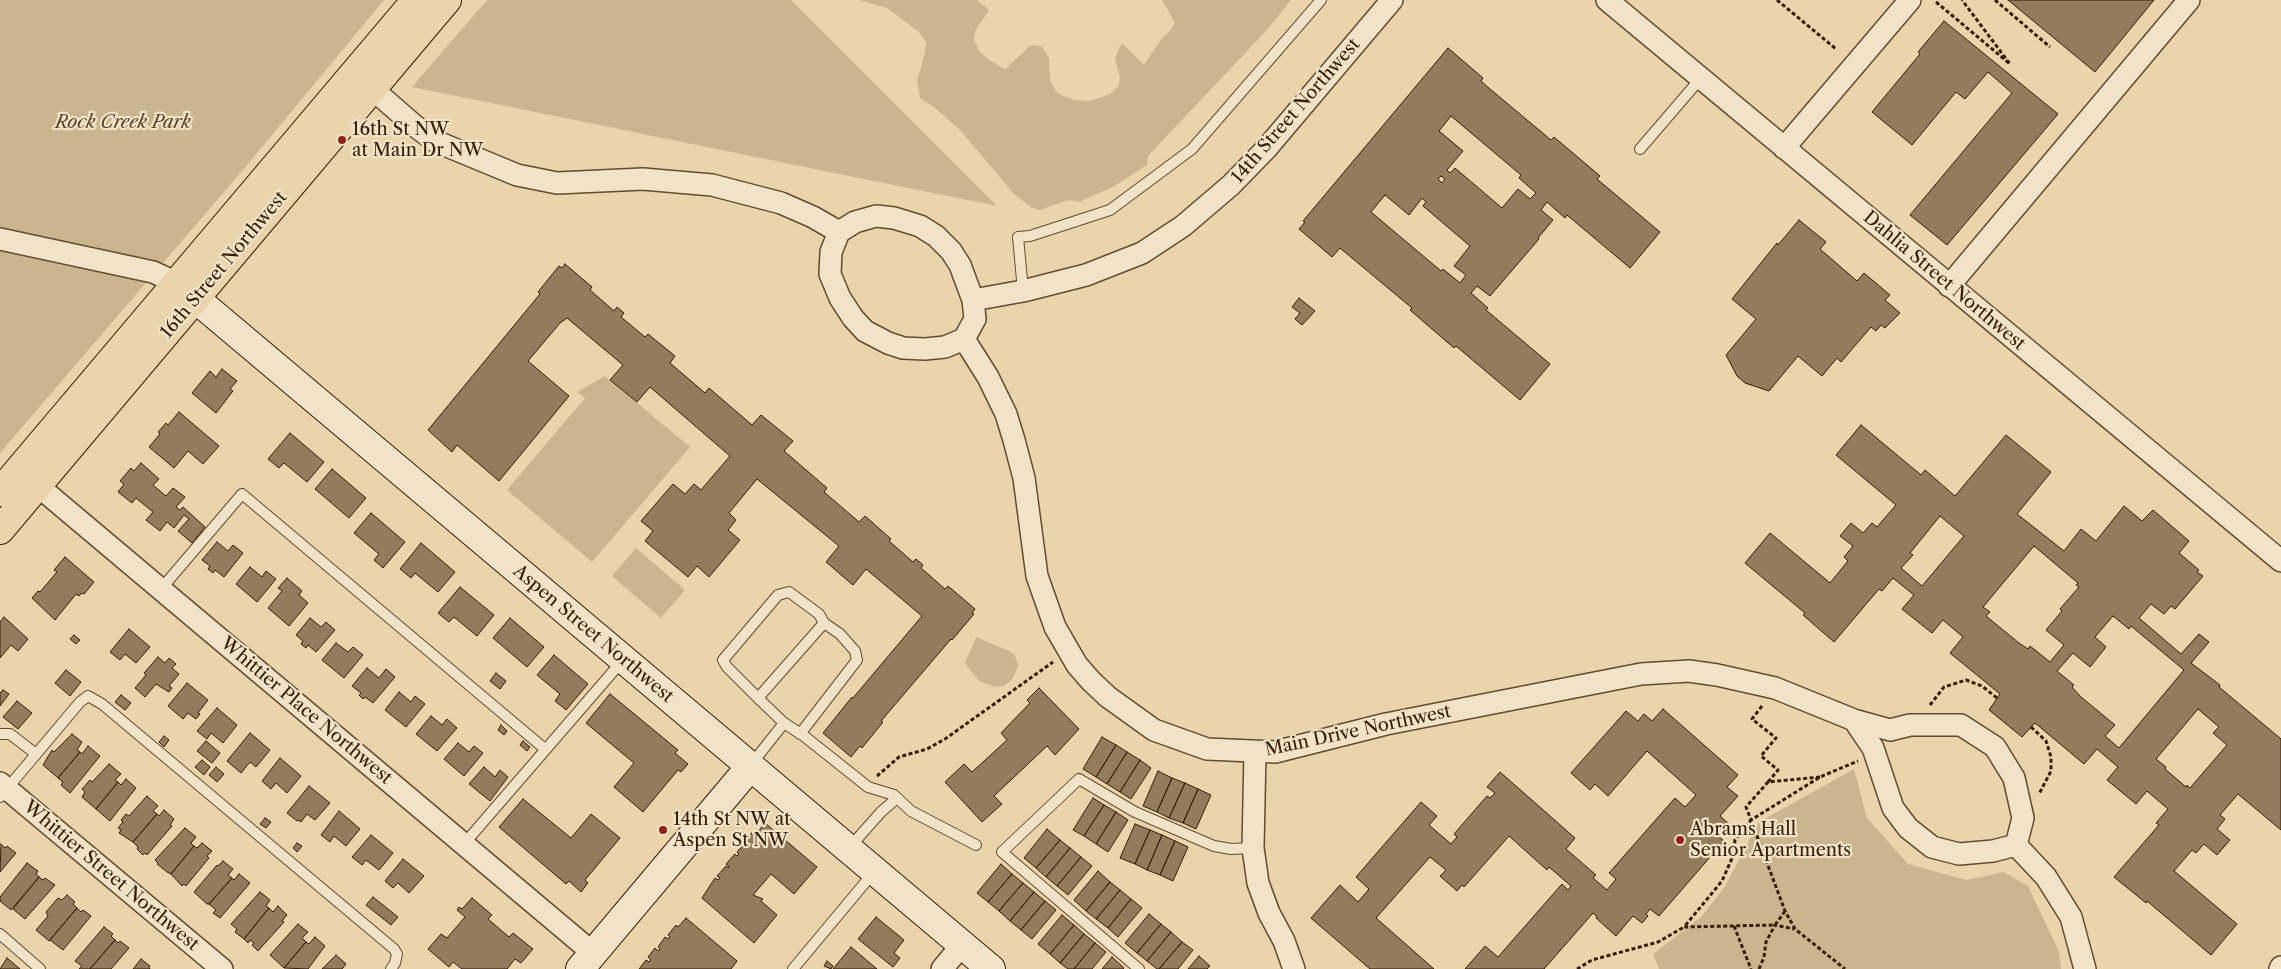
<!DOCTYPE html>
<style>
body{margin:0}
canvas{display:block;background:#ead4ab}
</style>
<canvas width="2281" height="969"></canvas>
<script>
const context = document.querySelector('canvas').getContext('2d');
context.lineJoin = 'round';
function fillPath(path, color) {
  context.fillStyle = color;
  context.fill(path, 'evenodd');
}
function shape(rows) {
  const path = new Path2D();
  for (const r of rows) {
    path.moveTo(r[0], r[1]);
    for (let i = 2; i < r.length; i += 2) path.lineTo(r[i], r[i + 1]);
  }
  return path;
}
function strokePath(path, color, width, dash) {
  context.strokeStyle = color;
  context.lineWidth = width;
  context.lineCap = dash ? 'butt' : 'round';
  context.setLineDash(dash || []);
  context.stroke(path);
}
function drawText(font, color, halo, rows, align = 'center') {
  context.font = font + ' "Libre Caslon Text",serif';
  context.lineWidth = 4.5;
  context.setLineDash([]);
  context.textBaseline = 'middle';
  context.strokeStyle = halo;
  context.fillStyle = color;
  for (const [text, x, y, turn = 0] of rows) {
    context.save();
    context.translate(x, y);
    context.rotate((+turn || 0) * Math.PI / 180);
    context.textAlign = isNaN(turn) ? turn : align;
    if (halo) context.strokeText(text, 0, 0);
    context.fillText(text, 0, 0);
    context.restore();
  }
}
const green = shape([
 [0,0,384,0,248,164,0,453],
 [487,0,791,0,997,206,412,87],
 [859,0,977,0,989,10,975,31,974,39,979,51,989,60,1005,69,1030,46,1036,45,1042,47,1049,58,1050,80,1056,91,1061,95,1074,100,1090,101,1110,94,1118,87,1120,78,1115,58,1120,46,1123,44,1144,65,1162,38,1169,32,1175,23,1162,0,1291,0,1266,31,1148,156,1147,165,1113,187,1079,202,1068,200,1040,210,1032,208,1015,195,960,130,934,107,920,98,917,81,925,53,926,42,919,32,887,8],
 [605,376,690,447,592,562,507,490,585,398,577,392],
 [636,548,685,590,661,618,612,576],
 [976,637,1009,651,1015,655,1018,666,1013,678,1004,686,995,687,979,681,965,663],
 [1854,769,1867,818,1908,864,1966,880,2004,872,2028,886,2059,952,2061,969,1659,969,1653,954,1701,917,1724,888,1759,822]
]);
const building = shape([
 [2008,0,2154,0,2095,72,2008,0],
 [1944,21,2058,114,1947,245,1910,215,2012,93,1988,72,1965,99,1956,92,1912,145,1872,112,1920,54,1918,52,1944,21],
 [1448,48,1483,78,1481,81,1490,89,1551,140,1554,137,1600,176,1597,179,1660,232,1630,268,1567,215,1565,218,1547,202,1541,210,1553,220,1538,238,1539,239,1490,296,1477,286,1471,293,1488,308,1486,310,1550,364,1520,400,1456,346,1454,348,1410,310,1412,308,1340,248,1332,257,1299,229,1305,222,1303,221,1448,48],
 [1451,116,1521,175,1519,178,1536,193,1530,199,1518,189,1502,208,1455,168,1450,173,1447,170,1463,151,1439,131,1451,116],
 [1441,176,1445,179,1442,183,1438,179,1441,176],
 [1385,195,1409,215,1422,198,1426,202,1423,206,1470,246,1454,266,1466,275,1460,283,1443,269,1441,271,1371,212,1385,195],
 [1799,220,1826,242,1820,249,1857,281,1864,273,1890,295,1885,300,1900,313,1885,328,1881,325,1876,331,1871,327,1841,362,1837,358,1822,376,1798,356,1769,391,1745,383,1737,376,1726,355,1756,319,1732,299,1777,243,1778,245,1799,220],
 [565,264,592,287,590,290,614,311,617,307,624,313,621,317,645,337,648,334,675,356,670,363,705,393,709,388,752,425,761,415,793,441,784,451,827,488,824,492,859,522,865,516,891,539,889,541,913,562,916,559,923,565,921,568,945,589,948,586,975,609,972,613,974,614,952,640,951,639,881,721,883,722,862,748,860,746,851,757,823,733,852,697,853,698,922,616,866,569,853,585,826,562,839,546,757,479,729,513,736,520,728,530,740,540,709,577,697,566,688,577,645,541,653,531,641,521,673,484,685,494,694,484,701,490,730,456,650,387,637,402,610,380,623,365,567,318,560,323,528,361,569,396,499,481,457,445,452,452,428,430,540,294,538,292,559,266,562,268,565,264],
 [1299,298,1315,311,1302,325,1295,319,1300,313,1292,307,1299,298],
 [222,369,237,381,230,389,233,391,216,413,192,393,210,371,216,377,222,369],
 [179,412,219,446,203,464,188,451,174,468,149,447,160,434,158,432,166,423,168,425,179,412],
 [1861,425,1921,475,1925,470,1955,496,2006,435,2051,472,2017,514,2064,551,2081,529,2096,541,2124,506,2142,521,2153,510,2189,541,2179,553,2199,570,2197,572,2203,576,2175,609,2171,606,2164,614,2151,604,2139,618,2181,654,2199,634,2209,642,2191,663,2220,685,2219,687,2281,739,2281,830,2238,794,2220,815,2225,819,2217,829,2230,840,2217,855,2204,844,2196,853,2192,850,2174,871,2237,924,2211,955,2147,901,2146,903,2114,877,2159,825,2156,823,2168,809,2147,791,2136,804,2107,780,2118,767,2097,749,2084,764,2035,723,2022,737,1989,710,2000,694,1950,653,1963,637,1943,620,1932,633,1902,609,1914,595,1893,578,1882,591,1879,589,1834,642,1803,615,1805,613,1745,563,1770,533,1830,583,1848,561,1844,557,1853,546,1840,536,1851,523,1863,533,1872,523,1877,527,1896,505,1836,455,1861,425],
 [1940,516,1964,536,1922,586,1901,568,1913,555,1910,553,1940,516],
 [2034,546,2078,583,2076,585,2079,587,2060,609,2062,611,2046,630,2064,645,2050,662,2030,646,2028,649,2019,643,1986,616,1990,612,1983,607,2034,546],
 [2113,616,2129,629,2131,626,2184,670,2119,748,2105,736,2115,725,2081,697,2072,687,2074,685,2057,671,2073,653,2090,667,2106,647,2095,637,2113,616],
 [2198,709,2219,727,2213,733,2227,745,2190,788,2187,785,2186,787,2165,769,2166,767,2156,759,2198,709],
 [290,433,324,462,307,482,284,463,279,468,268,459,290,433],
 [141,463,159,479,153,485,166,496,173,488,185,497,176,507,180,510,183,507,205,527,192,543,178,531,189,519,184,515,174,528,167,522,160,531,146,520,153,512,136,498,132,503,118,492,124,484,120,481,131,468,134,471,141,463],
 [332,469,366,498,349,518,315,489,332,469],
 [371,513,405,542,383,568,374,560,379,554,354,533,371,513],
 [217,542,228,551,233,545,243,553,224,577,215,570,213,573,208,569,210,566,202,560,217,542],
 [421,543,455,572,438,592,415,573,411,578,400,569,421,543],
 [65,557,94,582,84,594,82,593,79,596,76,594,55,620,32,598,38,591,40,592,57,572,54,570,65,557],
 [250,567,262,577,266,571,276,579,257,602,236,584,250,567],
 [287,578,302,591,299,595,308,603,289,626,268,608,282,591,278,588,287,578],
 [460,587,494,615,477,636,454,617,449,622,438,613,460,587],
 [4,617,28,639,18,651,11,645,0,658,0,622,4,617],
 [310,618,321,627,326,622,335,630,316,652,308,645,306,648,301,644,303,641,296,635,310,618],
 [510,618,544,647,527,667,493,638,510,618],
 [129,629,150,647,136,663,125,654,120,660,110,652,129,629],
 [74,635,80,640,76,644,70,639,74,635],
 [336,643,348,652,353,647,363,655,344,678,322,660,336,643],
 [554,655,588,684,566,710,555,701,560,694,537,675,554,655],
 [158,657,165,663,169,658,176,664,172,668,179,674,169,686,172,688,169,692,156,684,145,697,135,688,146,675,144,673,158,657],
 [367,668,379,678,386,669,395,677,373,703,365,697,363,699,359,695,361,693,352,686,367,668],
 [66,670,81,682,70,696,55,683,66,670],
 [496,673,506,681,500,689,490,681,496,673],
 [187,683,208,700,198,713,200,714,196,719,188,713,183,719,168,706,187,683],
 [1039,688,1079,729,1055,755,1047,746,994,796,1002,804,982,822,945,782,964,764,972,772,1007,740,1001,733,1030,703,1027,700,1039,688],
 [3,690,9,694,0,706,0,693,3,690],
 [399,692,411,702,415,696,425,704,406,727,385,710,399,692],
 [610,694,678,750,675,753,688,764,681,772,678,770,643,812,614,787,634,763,586,723,610,694],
 [121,695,131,703,125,710,115,702,121,695],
 [17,701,32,713,18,729,3,717,17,701],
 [217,708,237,725,223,743,211,733,207,739,197,731,217,708],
 [1663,709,1738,775,1727,787,1738,796,1720,816,1730,825,1724,831,1721,829,1716,834,1724,841,1659,916,1650,909,1646,914,1648,916,1642,923,1633,916,1616,936,1596,918,1597,917,1593,913,1544,969,1465,969,1485,946,1498,957,1562,884,1568,890,1571,886,1549,867,1547,870,1509,836,1464,887,1462,885,1457,891,1440,876,1446,870,1430,857,1376,918,1434,969,1370,969,1311,918,1340,885,1358,902,1369,889,1356,877,1421,802,1437,816,1429,825,1451,844,1457,837,1454,834,1487,796,1490,798,1495,793,1487,787,1500,772,1575,838,1566,849,1596,875,1593,878,1607,890,1616,879,1609,873,1675,798,1685,807,1696,795,1647,751,1608,796,1595,784,1590,790,1571,773,1626,711,1638,721,1644,714,1652,721,1663,709],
 [431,716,442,725,447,719,457,728,437,751,416,734,431,716],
 [501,725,507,731,504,735,498,730,501,725],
 [250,733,270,750,256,767,250,762,241,773,227,761,250,733],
 [72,734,82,742,77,750,80,752,58,778,43,765,52,750,54,752,72,734],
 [164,736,169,740,164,747,159,742,164,736],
 [1102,737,1116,745,1096,777,1083,769,1102,737],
 [206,741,220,753,212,763,197,751,206,741],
 [523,741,530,747,527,751,520,745,523,741],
 [458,743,469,752,474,746,483,753,464,776,444,759,458,743],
 [1116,745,1127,752,1107,784,1096,777,1116,745],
 [88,746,100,756,70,793,61,785,63,782,58,778,80,752,82,754,88,746],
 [1127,752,1140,760,1120,792,1107,784,1127,752],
 [280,758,301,776,287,793,276,783,271,789,262,781,280,758],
 [202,760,210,767,204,775,195,767,202,760],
 [1140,760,1151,768,1131,799,1120,792,1140,760],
 [109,764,121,774,115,780,118,782,96,809,82,797,85,792,82,789,90,780,92,782,109,764],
 [216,767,224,774,217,782,209,775,216,767],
 [484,767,495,777,500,770,508,777,490,801,469,784,484,767],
 [1158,771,1172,778,1157,812,1143,806,1158,771],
 [1172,778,1185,783,1169,818,1157,812,1172,778],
 [126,779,136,788,110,821,96,809,118,782,121,785,126,779],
 [1185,783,1198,789,1183,823,1169,818,1185,783],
 [309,786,330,803,315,820,307,814,301,822,298,820,297,821,287,813,309,786],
 [1198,789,1211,795,1196,829,1183,823,1198,789],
 [147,796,158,806,153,811,157,814,133,842,119,833,121,830,118,828,123,822,121,820,126,814,129,816,147,796],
 [1093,798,1104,805,1084,836,1073,830,1093,798],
 [523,799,571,838,591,814,620,838,585,880,588,883,581,892,569,881,566,884,499,827,523,799],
 [1104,805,1116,812,1096,844,1084,836,1104,805],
 [164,810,174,819,170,825,172,826,147,855,145,853,143,855,137,849,138,847,133,842,157,814,159,816,164,810],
 [339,811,360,829,346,846,334,836,330,842,321,835,339,811],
 [1116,812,1128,820,1108,852,1096,844,1116,812],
 [265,818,271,822,266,828,260,824,265,818],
 [765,823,817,867,794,894,771,874,753,895,763,899,761,901,777,915,754,943,702,898,715,878,718,880,720,878,717,876,726,866,728,868,729,867,726,864,735,854,737,856,739,854,737,852,745,843,747,844,749,842,746,840,754,830,757,833,765,823],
 [1135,824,1150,830,1135,864,1120,858,1135,824],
 [185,828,196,837,191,843,194,846,171,874,167,872,157,864,158,863,155,860,185,828],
 [1047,829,1060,840,1036,868,1024,858,1047,829],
 [1150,830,1162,835,1147,870,1135,864,1150,830],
 [371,835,393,853,379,870,366,860,362,865,352,857,371,835],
 [1162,835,1175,841,1160,875,1147,870,1162,835],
 [1060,840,1070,848,1046,877,1036,868,1060,840],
 [1175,841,1188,847,1173,881,1160,875,1175,841],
 [202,843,212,851,207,856,209,858,186,886,184,884,182,886,171,874,194,846,197,848,202,843],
 [297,843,302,846,297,852,293,848,297,843],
 [1,844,5,848,7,846,16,853,0,872,1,844],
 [1070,848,1081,857,1057,886,1046,877,1070,848],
 [1081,857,1092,866,1068,895,1057,886,1081,857],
 [403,859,424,876,409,893,398,883,393,888,385,881,403,859],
 [223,861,233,869,228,875,232,878,209,904,207,904,194,892,217,865,218,866,223,861],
 [27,863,38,871,36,874,39,877,11,910,0,901,0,897,27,863],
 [1001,864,1012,874,988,902,977,893,1001,864],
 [1098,871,1110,882,1086,911,1074,900,1098,871],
 [239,874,250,883,220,918,213,913,216,910,209,904,232,878,234,880,239,874],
 [1012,874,1023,883,999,911,988,902,1012,874],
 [39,877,43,880,45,878,55,885,25,919,13,909,39,877],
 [1110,882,1120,890,1096,919,1086,911,1110,882],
 [1023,883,1034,892,1010,921,999,911,1023,883],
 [1120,890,1131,899,1108,928,1096,919,1120,890],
 [260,892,270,900,266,906,269,908,244,939,235,932,237,929,231,924,260,892],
 [1034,892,1045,901,1021,930,1010,921,1034,892],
 [67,895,75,902,73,904,77,908,49,941,36,930,48,916,46,912,58,898,62,900,67,895],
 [373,897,398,917,391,925,366,905,373,897],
 [472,898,492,915,488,919,509,937,513,933,533,949,521,963,515,959,507,969,462,969,453,962,449,967,428,949,441,934,447,938,465,917,457,910,459,907,462,909,472,898],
 [1131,899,1142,908,1118,937,1108,928,1131,899],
 [1045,901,1056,910,1032,939,1021,930,1045,901],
 [278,906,287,915,282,921,284,922,258,951,252,945,254,943,250,940,248,943,244,939,269,908,273,912,278,906],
 [77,908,81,912,83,910,91,916,63,950,50,940,77,908],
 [1149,914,1161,924,1137,953,1125,943,1149,914],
 [1062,915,1074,925,1050,954,1038,944,1062,915],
 [876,917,904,940,894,953,900,958,893,967,858,939,876,917],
 [686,918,737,961,731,969,639,969,646,960,649,962,651,960,648,957,655,948,658,951,660,949,658,947,665,937,668,939,670,937,668,935,676,925,678,927,686,918],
 [298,924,308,932,302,938,306,942,284,968,270,955,298,924],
 [1161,924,1171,932,1147,961,1137,953,1161,924],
 [1074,925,1084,934,1060,963,1050,954,1074,925],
 [104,927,113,934,111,936,115,940,90,969,79,969,82,966,75,961,104,927],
 [1171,932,1182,942,1159,969,1157,969,1147,961,1171,932],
 [1084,934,1095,943,1074,969,1068,969,1060,963,1084,934],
 [315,937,325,946,308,969,284,968,306,942,309,944,315,937],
 [115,940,118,943,120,941,129,948,111,969,90,969,115,940],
 [1182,942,1193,950,1178,969,1159,969,1182,942],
 [1095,943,1106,952,1092,969,1074,969,1095,943],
 [851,947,877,969,833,969,851,947],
 [336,955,346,964,342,969,322,969,336,955],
 [1199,956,1210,966,1207,969,1188,969,1199,956],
 [1112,957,1124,968,1123,969,1102,969,1112,957],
 [7,958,20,969,0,969,7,958],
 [141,959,150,966,149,967,150,969,133,969,141,959],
 [827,961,833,966,831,969,824,966,827,961]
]);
const path = shape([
 [1777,0,1836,49],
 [1995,0,2050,47],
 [1936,2,2010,64,1962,0],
 [1930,705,1944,687,1966,680,1982,686,1997,698],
 [1762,706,1752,719,1776,738,1761,756,1778,770,1768,782],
 [2031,727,2046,741,2051,757,2051,771,2039,794],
 [877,776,899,757,927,749,945,739,1053,662],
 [1820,777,1768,782,1746,807,1751,820,1820,777,1858,761],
 [1785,911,1775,925,1684,927,1722,881,1733,856,1735,840,1751,820,1785,911,1795,929,1845,969],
 [1734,926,1751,969],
 [1577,969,1592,960,1658,942,1684,927],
 [1759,969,1764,957,1766,942,1775,925,1794,929]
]);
const lane = shape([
 [1640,149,1701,78],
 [1023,291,1018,237,1030,236,1110,210,1192,149,1321,0],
 [161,589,242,494,545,749],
 [758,698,824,623,819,614,789,592,778,595,723,660,727,667,758,698,784,723,804,736,868,787,894,795,911,811,976,845],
 [0,734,10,734,36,754],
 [800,734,857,660,855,651,840,634,824,623],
 [750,766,784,723],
 [0,797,80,702,88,696,102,704,394,949,397,954,395,963,391,969],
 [464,844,623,660],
 [849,848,881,812,897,798],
 [0,934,40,969],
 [793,969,874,872],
 [1139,969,1002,852,1079,779,1135,812,1214,846,1231,849,1253,848]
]);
const street = shape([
 [1607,0,2281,561],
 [362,80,415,126,435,141,517,175,557,183,643,179,712,185,781,203,813,217,839,232],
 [1784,148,1910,0],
 [876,216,894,218,920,226,936,236,951,251,960,265,973,300,975,319,964,339,945,347,925,349,903,348,888,343,865,331,853,318,840,298,830,274,831,252,839,232,855,222,876,216],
 [0,239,153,272,177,283],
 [1949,286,2189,0],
 [973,300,1023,291,1086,275,1142,253,1183,226,1231,185,1266,149,1392,0],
 [964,339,988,377,1006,414,1014,440,1024,478,1037,576,1055,627,1077,665,1091,681,1108,697,1154,730,1207,749,1275,752,1386,724,1641,674,1689,671,1717,675,1775,688,1854,720,1890,730,1910,725,1961,725,1995,747,2014,778,2023,818,2016,845],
 [25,475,593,953],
 [1854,720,1873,748,1893,808,1908,828,1932,847,1959,854,1993,851,2016,845],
 [1255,752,1253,848,1258,883,1269,913,1284,941,1294,969],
 [0,783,222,969],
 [2016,845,2046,877,2071,917,2085,969],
 [942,969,962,945],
 [2280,969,2281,967]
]);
const secondary = shape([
 [178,284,991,969],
 [580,969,750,767]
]);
const primary = shape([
 [0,492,416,0],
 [0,530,447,0]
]);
const markers = [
 [342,140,5,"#8f2418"],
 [663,830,5,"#8f2418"],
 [1680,840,5,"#8f2418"]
];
const streetNames = [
 ["14th Street Northwest",1296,111,-49],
 ["16th Street Northwest",224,265,-50],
 ["Dahlia Street Northwest",1944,281,40],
 ["Aspen Street Northwest",593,634,40],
 ["Whittier Place Northwest",306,711,40],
 ["Main Drive Northwest",1358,731,-12],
 ["Whittier Street Northwest",111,876,40]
];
const parkNames = [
 ["Rock Creek Park",123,123]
];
const poiNames = [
 ["16th St NW",352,130],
 ["at Main Dr NW",352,151],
 ["14th St NW at",673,820],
 ["Aspen St NW",673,841],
 ["Abrams Hall",1690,830],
 ["Senior Apartments",1690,851]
];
fillPath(green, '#cbb58f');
fillPath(building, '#937c5c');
strokePath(building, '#351d06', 1);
strokePath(lane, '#624b2f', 12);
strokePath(street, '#624b2f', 24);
strokePath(secondary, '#351d06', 30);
strokePath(primary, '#351d06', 30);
strokePath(path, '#351d06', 3, [4, 2.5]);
strokePath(lane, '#f1e3c8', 10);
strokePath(street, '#f1e3c8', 21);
strokePath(secondary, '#f1e3c8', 28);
strokePath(primary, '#ead4ab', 28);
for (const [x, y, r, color] of markers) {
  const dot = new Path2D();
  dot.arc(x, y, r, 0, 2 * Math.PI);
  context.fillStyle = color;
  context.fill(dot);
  strokePath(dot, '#f1e3c8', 2);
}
drawText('18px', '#351d06', '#f1e3c8', streetNames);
drawText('italic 18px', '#5a4328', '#f1e3c8', parkNames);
drawText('18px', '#351d06', '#f1e3c8', poiNames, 'left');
</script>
